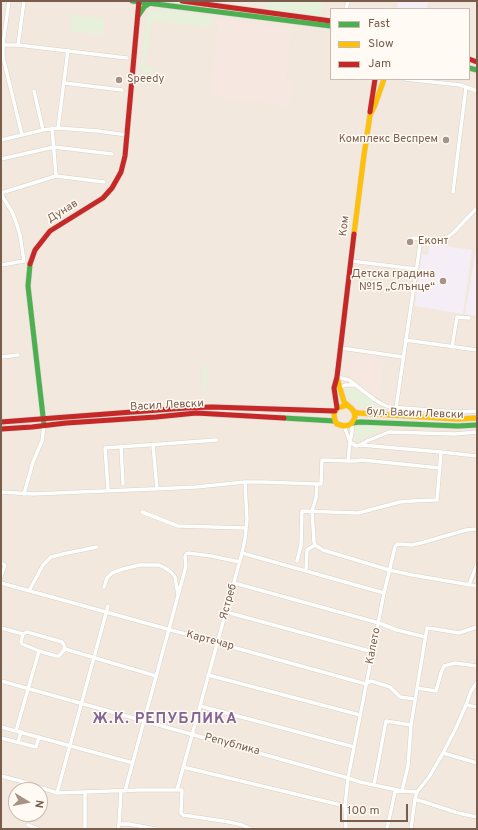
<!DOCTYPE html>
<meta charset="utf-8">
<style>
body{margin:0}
#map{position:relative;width:478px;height:830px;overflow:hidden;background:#f9f5f0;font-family:Overpass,sans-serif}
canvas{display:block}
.frame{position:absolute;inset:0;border:2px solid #7a5c4d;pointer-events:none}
.legend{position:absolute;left:330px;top:8px;width:140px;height:72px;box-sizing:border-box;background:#fffaf3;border:1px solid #cabbb1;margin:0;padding:5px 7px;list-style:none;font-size:12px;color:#7a5c4d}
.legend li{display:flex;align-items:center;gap:8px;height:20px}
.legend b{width:20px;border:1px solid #cabbb1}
.north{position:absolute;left:8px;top:782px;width:40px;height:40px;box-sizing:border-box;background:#fffaf3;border:1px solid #cabbb1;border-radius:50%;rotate:100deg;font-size:11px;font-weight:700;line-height:16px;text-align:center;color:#7a5c4d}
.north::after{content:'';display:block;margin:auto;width:14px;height:18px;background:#a69286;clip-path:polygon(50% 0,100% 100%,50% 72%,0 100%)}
.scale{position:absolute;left:340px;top:804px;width:68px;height:18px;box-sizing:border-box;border:2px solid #7a5c4d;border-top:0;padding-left:5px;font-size:12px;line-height:14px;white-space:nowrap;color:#7a5c4d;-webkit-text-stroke:3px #fffaf3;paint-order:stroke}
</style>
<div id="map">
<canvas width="478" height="830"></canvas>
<div class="frame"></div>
<ul class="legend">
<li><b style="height:5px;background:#4caf50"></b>Fast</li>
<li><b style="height:5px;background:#ffc107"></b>Slow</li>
<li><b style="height:5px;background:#c62828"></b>Jam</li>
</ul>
<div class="north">N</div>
<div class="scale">100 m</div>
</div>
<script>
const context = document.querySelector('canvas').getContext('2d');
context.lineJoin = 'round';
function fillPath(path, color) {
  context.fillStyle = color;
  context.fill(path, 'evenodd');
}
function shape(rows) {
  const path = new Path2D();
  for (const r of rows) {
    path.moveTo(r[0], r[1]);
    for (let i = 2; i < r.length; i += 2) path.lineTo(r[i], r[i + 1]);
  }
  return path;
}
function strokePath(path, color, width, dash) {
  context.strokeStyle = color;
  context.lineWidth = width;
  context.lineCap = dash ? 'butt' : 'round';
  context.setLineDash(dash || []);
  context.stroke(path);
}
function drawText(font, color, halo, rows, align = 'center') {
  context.font = font + ' Overpass,sans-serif';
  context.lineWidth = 3;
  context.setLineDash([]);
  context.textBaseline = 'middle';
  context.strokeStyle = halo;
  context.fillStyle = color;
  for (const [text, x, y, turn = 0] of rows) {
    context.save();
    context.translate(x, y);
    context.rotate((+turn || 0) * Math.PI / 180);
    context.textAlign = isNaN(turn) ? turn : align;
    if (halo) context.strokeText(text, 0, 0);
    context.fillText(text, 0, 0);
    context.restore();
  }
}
const residential = shape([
 [1,1,477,1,477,829,1,829],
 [331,9,469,9,469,79,331,79],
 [16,790,40,790,40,814,16,814]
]);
const commercial = shape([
 [219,20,291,29,285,81,293,82,289,106,210,96,211,94],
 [353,355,383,359,380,399,361,383,355,380,350,378]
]);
const education = shape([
 [398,1,428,1,427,9,397,9],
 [430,244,472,250,463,314,415,306,422,254,428,255],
 [476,250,477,251,477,316,465,314]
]);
const green = shape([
 [266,1,322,1,322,5,323,5,321,16,265,9],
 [159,9,209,16,212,19,211,27,151,21,144,66,153,68,154,71,153,73,141,71,147,12],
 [72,15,104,19,103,35,70,31],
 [203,366,208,366,207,391,202,391],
 [346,388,351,388,359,391,383,407,360,406,354,401,345,395],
 [362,425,386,426,373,433,355,440,353,439,353,433,356,428]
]);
const street = shape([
 [9,1,3,44,3,57,22,135],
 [346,9,348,1],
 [1,45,18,45,127,58],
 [18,45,24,1],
 [405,79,460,85,477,91],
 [64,83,122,90],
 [34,91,43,130],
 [52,128,56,176],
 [58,128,68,50],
 [1,140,43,130,58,128,98,131,127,135],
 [1,159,54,147,112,154],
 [453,192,466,87],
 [1,193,56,176,104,182],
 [1,194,12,212,16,222,20,235,24,261,1,265],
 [413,238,438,240,448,237,453,233,477,208],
 [351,261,416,269],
 [405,340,477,350],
 [452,347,457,317,469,318],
 [341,348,403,357],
 [1,357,18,355],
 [337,377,349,380,375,400,382,404,389,407,457,412,477,411],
 [339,388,345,385,355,385],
 [396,408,421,238],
 [352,423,352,432,350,442,348,461,355,461,362,460,440,468],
 [344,426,350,442,356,446,360,445,367,441,389,432,455,434,477,432],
 [153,445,157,489],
 [361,445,441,452,477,456],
 [121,446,123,484],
 [348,461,322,460,321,484,317,484,316,498,312,511,314,542,315,545,323,550,389,570,412,575,477,586],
 [107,491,108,489,105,448,217,440],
 [1,492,33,494,175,488,196,487,245,482,262,482,317,484],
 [24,494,33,462,42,441,44,425],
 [142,512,178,526,246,528],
 [242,553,384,593],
 [297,561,301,545,302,511,358,513,400,502,412,501,437,500,441,452],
 [1,563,5,565,1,577],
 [306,571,307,550,315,545],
 [1,583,366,684,371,681,390,687,400,697,415,699],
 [234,583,379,623,397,630,425,637],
 [469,585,477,564],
 [104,587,107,578,112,573,123,569,140,565,159,565,165,568,171,572,175,577,178,595],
 [29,591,43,565,51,557,63,554,97,547],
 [226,612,373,652],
 [1,628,23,634,21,642,22,644,39,651,56,656,59,656,65,649],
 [23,634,27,632,62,642,64,645,65,649,156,676],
 [208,675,360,715],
 [1,681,348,778,360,782,402,791,417,792],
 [417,688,436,691,441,673,444,666,455,663,477,666],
 [466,705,477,707],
 [200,706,354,747],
 [1,727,133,763],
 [16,731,39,651],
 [1,738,36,747,39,737],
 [18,742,21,732],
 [443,753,477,763],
 [183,767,345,806],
 [1,776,24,782,57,793,138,790,182,790,181,813,183,815,229,822,242,825,251,829],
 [374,785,386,721,411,725],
 [177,790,242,553,245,539,247,519,245,482],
 [125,791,186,566,185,557,186,554,188,553,211,556,240,562],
 [85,792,85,829],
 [57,793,108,606],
 [415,799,458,813,477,817],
 [119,824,129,824,155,829],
 [28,825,38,829],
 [118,829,119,824,121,791],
 [346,829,345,806,348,778,384,593,395,547,397,544,412,545,421,543,466,530,477,529],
 [387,829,395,792,402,791,408,766,411,725,427,628,435,629,459,633,477,627],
 [411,829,415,799,417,792,429,777,443,753,455,730,466,705,471,691,477,682]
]);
const fast = shape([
 [132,1,331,26],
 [138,16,144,7,150,3],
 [469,68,477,70],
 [30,264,28,286,44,425],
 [284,418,335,421],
 [352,423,360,422,458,426,477,425]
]);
const slow = shape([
 [354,234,364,155,370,115,375,105,384,79],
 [337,378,344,402,352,409,354,412,355,417,352,423,349,425,344,426,337,424,335,421,334,414,337,408,347,405],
 [354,412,358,413,457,419,477,418]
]);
const jam = shape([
 [182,1,331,21],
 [469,59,477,62],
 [370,112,375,79],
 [30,264,35,250,50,231,103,198,112,188,121,172,125,156,139,1],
 [337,408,334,388,337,377,354,234],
 [1,422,185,408,212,407,335,411],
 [1,429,32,427,66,423,156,417,196,413,284,418]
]);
const markers = [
 [119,80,4,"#a69286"],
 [446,140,4,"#a69286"],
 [410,242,4,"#a69286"],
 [443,281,4,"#a69286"]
];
const poiNames = [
 ["Speedy",127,80],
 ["Комплекс Веспрем",438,140,"right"],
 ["Еконт",418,242],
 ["Детска градина",435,275,"right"],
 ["№15 „Слънце“",435,288,"right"]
];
const streetNames = [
 ["Дунав",63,212,-32],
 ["Ком",345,226,-83],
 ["Васил Левски",167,406,-3],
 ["бул. Васил Левски",415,414,2],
 ["Ястреб",229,602,-74],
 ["Картечар",210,641,15],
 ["Калето",374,646,-79],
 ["Република",232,745,15]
];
const districtNames = [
 ["Ж.К. РЕПУБЛИКА",165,720]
];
fillPath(residential, '#f2e8de');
fillPath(commercial, '#f6e8e1');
fillPath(education, '#f6eef6');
fillPath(green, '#e7f0db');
strokePath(street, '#d7d1cb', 4.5);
strokePath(fast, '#d9d2cb', 6);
strokePath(slow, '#d9d2cb', 6);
strokePath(jam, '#d9d2cb', 6);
strokePath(street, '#fefefd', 3.5);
strokePath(fast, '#4caf50', 5);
strokePath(slow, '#ffc107', 5);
strokePath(jam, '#c62828', 5);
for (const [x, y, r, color] of markers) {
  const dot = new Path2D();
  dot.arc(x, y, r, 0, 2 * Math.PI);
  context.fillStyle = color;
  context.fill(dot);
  strokePath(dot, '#fffaf3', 1.5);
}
drawText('11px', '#7a5c4d', '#fffaf3', poiNames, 'left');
drawText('11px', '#7a5c4d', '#fffaf3', streetNames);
context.letterSpacing = '1px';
drawText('bold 15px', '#846695', '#fffaf3', districtNames);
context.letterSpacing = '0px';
</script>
